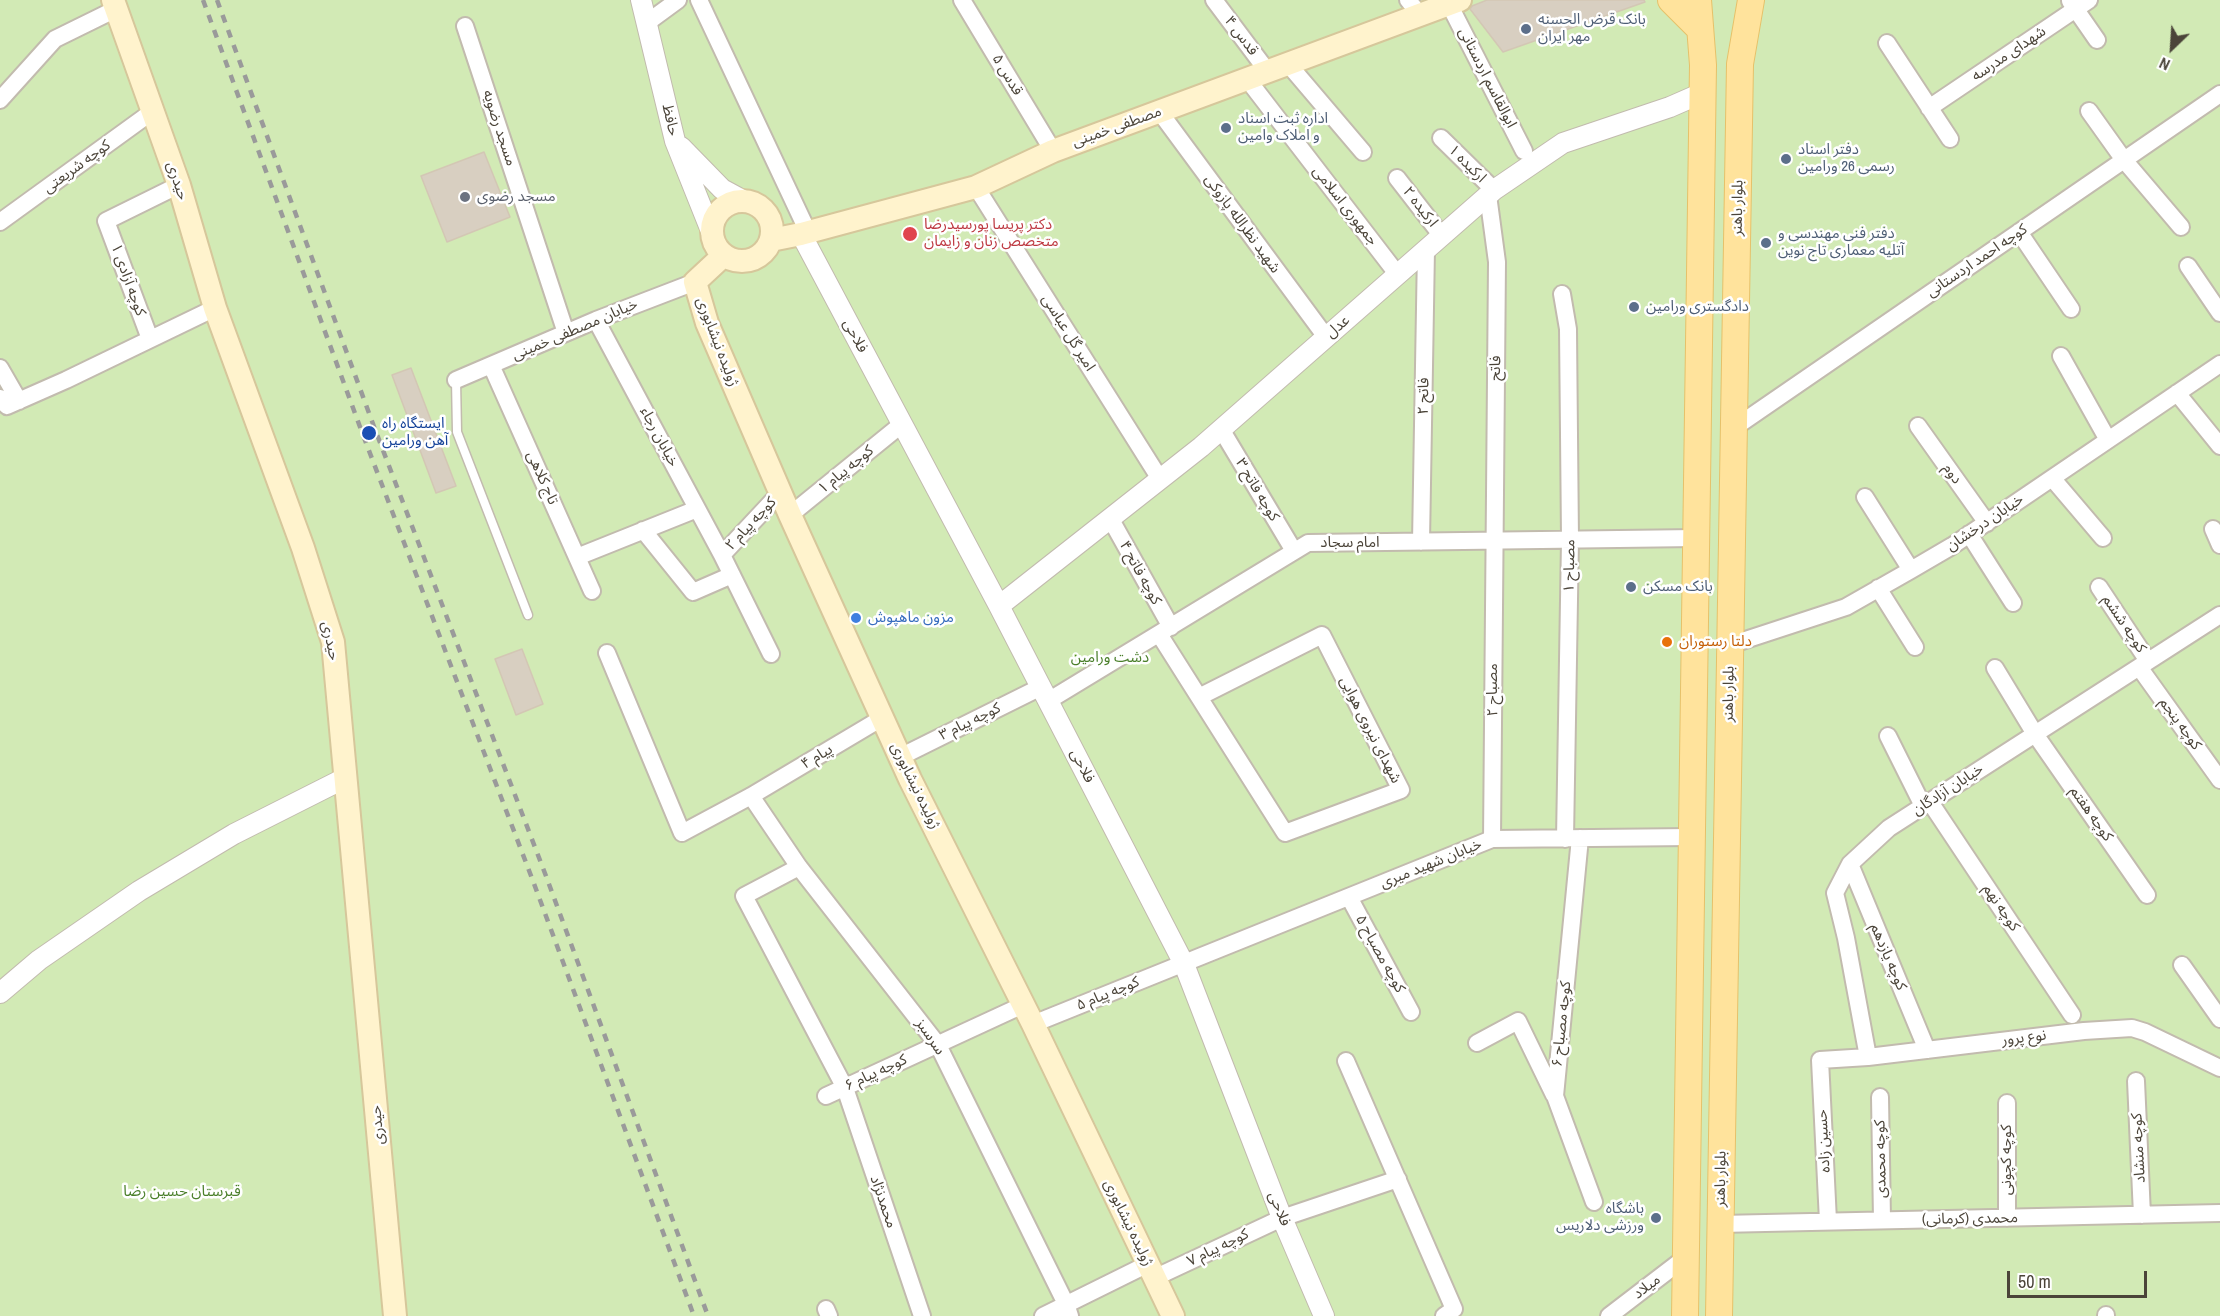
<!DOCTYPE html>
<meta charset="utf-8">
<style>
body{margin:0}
#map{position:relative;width:2220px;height:1316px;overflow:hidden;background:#f6f3ec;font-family:"Archivo Narrow",sans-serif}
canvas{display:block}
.north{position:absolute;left:2142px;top:18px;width:60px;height:60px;-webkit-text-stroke:4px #fff;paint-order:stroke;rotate:205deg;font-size:16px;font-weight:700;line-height:24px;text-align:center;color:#4b4439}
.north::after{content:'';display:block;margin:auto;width:21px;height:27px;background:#4b4439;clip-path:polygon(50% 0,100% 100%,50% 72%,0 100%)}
.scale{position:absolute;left:2007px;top:1271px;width:140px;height:27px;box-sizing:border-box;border:3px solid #4b4439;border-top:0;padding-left:8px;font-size:18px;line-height:21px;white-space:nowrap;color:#4b4439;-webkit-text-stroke:4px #fff;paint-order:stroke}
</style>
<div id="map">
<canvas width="2220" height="1316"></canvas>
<div class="north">N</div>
<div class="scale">50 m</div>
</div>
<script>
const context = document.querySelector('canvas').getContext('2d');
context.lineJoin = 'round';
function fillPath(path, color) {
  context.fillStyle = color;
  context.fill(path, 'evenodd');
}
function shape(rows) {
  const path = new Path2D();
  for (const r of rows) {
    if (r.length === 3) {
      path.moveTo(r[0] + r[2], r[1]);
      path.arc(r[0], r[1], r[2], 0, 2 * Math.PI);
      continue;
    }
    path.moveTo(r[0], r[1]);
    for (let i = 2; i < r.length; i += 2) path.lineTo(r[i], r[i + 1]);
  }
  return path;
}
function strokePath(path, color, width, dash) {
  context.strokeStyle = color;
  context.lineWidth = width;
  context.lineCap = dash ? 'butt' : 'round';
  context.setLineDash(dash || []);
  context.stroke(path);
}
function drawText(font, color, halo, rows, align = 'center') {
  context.font = font + ' "Archivo Narrow","Noto Sans Arabic",sans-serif';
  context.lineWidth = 5;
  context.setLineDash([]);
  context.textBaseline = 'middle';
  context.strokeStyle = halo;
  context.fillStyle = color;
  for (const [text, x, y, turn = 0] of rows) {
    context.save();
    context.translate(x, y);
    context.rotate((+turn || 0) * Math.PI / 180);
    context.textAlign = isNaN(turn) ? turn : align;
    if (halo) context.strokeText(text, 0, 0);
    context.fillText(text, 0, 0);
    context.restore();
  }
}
const green = shape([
 [0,0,2220,0,2220,1316,0,1316]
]);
const building = shape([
 [1487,0,1644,0,1645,2,1503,52,1470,9,1472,6,1487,0],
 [484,152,510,217,447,242,421,176,484,152],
 [411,368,456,486,436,493,392,375,411,368],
 [522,649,543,704,516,715,495,659,522,649]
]);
const service = shape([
 [456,380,457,432,528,615]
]);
const minor = shape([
 [699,0,808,232],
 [962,0,1053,151],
 [1214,0,1268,72],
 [1408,0,1421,16],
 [2070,1,2097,40],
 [1449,4,1524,151],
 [648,22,678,0],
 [465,26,566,333],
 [1887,43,1950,139],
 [1289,65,1363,152],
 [1248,80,1398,275],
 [0,100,55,39,116,9],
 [1929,108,2089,0],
 [1159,111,1326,337],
 [2089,111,2124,160,2181,227],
 [1441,138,1494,190],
 [1397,178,1442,236],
 [976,187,1160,479],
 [1488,195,1497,262,1492,839],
 [0,222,153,111],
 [2019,232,2071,309],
 [2188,266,2220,313],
 [1562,294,1568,329,1570,540,1565,839],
 [596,320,722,555,771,654],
 [150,339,106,221,179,185],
 [2061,356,2108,440],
 [491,365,592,591],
 [0,368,19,401],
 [456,380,596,320,695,282],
 [2177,393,2220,446],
 [0,398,7,406,66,380,215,308],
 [1918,426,1987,523],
 [1734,428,2220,94],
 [1221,429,1294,551],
 [2052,478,2103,538],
 [1865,497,1911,570],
 [790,515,902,424],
 [1110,518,1171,627],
 [2213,529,2220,545],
 [643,530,693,592,732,575],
 [1969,534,2013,603],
 [1421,542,1426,249],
 [722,555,780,493],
 [577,557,697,509],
 [2099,587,2148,661],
 [1878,588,1915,647],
 [1159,634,1285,833,1401,790,1322,635,1199,697],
 [1730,645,1846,607,1911,570,1952,546,2220,364],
 [607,653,682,833,751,796,882,718],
 [2139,667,2220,780],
 [1995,668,2035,734,2147,895],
 [1048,701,1308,543,1696,538],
 [1888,736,1923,806],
 [900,757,1041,687],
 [751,796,799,867,938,1045,1066,1304,1070,1316],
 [1930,802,2072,1015],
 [1580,838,1555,1096,1594,1202],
 [1850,864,1927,1050],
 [799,867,744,896,845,1088,922,1316],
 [1349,897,1411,1012],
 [2182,965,2220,1019],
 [1033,1024,1492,839,1692,837],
 [1477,1043,1518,1021,1554,1095],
 [1868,1057,1846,938,1835,893,1850,864,1889,828,2220,615],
 [1346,1061,1454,1309,1444,1316],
 [2136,1081,2142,1215],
 [826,1096,1023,1005],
 [1880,1097,1882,1220],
 [2007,1218,2007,1103],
 [1828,1221,1820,1060,1868,1057,2084,1031,2132,1028,2145,1032,2220,1068],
 [1720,1224,2220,1213],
 [1154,1278,1282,1218,1398,1179],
 [826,1309,829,1316],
 [2106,1315,2106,1316],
 [1043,1316,1148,1264],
 [1609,1316,1686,1257]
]);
const tertiary = shape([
 [641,0,675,141,713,236],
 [681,147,722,189,746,202],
 [801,234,999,606,1184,964,1282,1218,1324,1316],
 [999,606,1201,447,1494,190,1563,143,1670,107,1702,93],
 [0,993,39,960,139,891,234,834,345,778]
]);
const secondary = shape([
 [113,0,179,185,215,308,303,548,333,642,395,1316],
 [742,231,30],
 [771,240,801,234,976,187,1053,151,1460,0],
 [724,255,695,282,707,323,790,515,910,779,1033,1024,1173,1316]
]);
const primary = shape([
 [1671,0,1698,27],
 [1685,1316,1703,65,1698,0],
 [1719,1316,1740,64,1751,0]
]);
const rail = shape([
 [203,0,363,435,533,881,694,1316],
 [217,0,376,432,546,876,708,1316]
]);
const markers = [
 [1526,29,6,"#5c6f8a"],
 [1226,128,6,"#5c6f8a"],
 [1786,159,6,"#5c6f8a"],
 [465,197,6,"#6b7280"],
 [910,234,8,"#e0444e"],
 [1766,243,6,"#5c6f8a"],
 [1634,307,6,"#5c6f8a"],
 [369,433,8,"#1a4fb4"],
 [1631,587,6,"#5c6f8a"],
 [856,618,6,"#3f7fe0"],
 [1667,642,6,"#e8710a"],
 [1656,1218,6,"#5c6f8a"]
];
const serviceNames = [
 ["بانک قرض الحسنه",1538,20],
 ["مهر ایران",1538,37],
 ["اداره ثبت اسناد",1238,119],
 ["و املاک وامین",1238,136],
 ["دفتر اسناد",1798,150],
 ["رسمی 26 ورامین",1798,167],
 ["دفتر فنی مهندسی و",1778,234],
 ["آتلیه معماری تاج نوین",1778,251],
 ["دادگستری ورامین",1646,307],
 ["بانک مسکن",1643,587],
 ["باشگاه",1644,1209,"right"],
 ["ورزشی دلاریس",1644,1226,"right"]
];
const streetNames = [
 ["قدس ۴",1241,36,53],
 ["شهدای مدرسه",2009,54,-34],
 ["قدس ۵",1007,75,59],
 ["ابوالقاسم اردستانی",1487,78,63],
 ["حافظ",670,120,77],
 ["مصطفی خمینی",1117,127,-20],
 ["مسجد رضویه",499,128,72],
 ["ارکیده ۱",1467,164,45],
 ["کوچه شریعتی",77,167,-36],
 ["حیدری",177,181,72],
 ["جمهوری اسلامی",1345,206,52],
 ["ارکیده ۲",1420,207,52],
 ["بلوار باهنر",1738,208,-89],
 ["شهید نظرالله پازوکی",1242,224,54],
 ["کوچه احمد اردستانی",1977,261,-34],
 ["کوچه آزادی ۱",128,280,70],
 ["عدل",1338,327,-41],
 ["خیابان مصطفی خمینی",575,330,-23],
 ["امیر گل عباسی",1068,333,58],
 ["فلاحی",855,336,62],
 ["ژولیده نیشابوری",717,342,69],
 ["فاتح",1496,368,-89],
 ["فاتح ۲",1424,396,-89],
 ["خیابان رجاء",659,437,62],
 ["کوچه پیام ۱",846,470,-39],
 ["دوم",1952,474,54],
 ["تاج کلاهی",542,478,66],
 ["کوچه فاتح ۳",1257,490,59],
 ["خیابان درخشان",1985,523,-34],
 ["کوچه پیام ۲",751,524,-47],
 ["امام سجاد",1350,543],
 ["مصباح ۱",1570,566,-89],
 ["کوچه فاتح ۴",1140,573,61],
 ["کوچه ششم",2124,624,56],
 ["حیدری",330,641,78],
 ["مصباح ۲",1493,690,-90],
 ["بلوار باهنر",1729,694,-89],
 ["کوچه پیام ۳",970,722,-26],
 ["کوچه پنجم",2180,724,54],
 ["شهدای نیروی هوایی",1370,730,63],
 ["پیام ۴",817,757,-31],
 ["فلاحی",1082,766,63],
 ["ژولیده نیشابوری",915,786,64],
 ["خیابان آزادگان",1948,790,-33],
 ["کوچه هفتم",2091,814,55],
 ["خیابان شهید میری",1431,864,-22],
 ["کوچه نهم",2001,908,56],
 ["کوچه مصباح ۵",1380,954,61],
 ["کوچه یازدهم",1888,957,67],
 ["کوچه پیام ۵",1108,994,-22],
 ["کوچه مصباح ۶",1562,1024,-84],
 ["سرسبز",930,1037,56],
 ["نوع پرور",2024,1038,-7],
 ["کوچه پیام ۶",876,1073,-25],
 ["حیدری",378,1125,-95],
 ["حسین زاده",1824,1141,-93],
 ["کوچه منشاد",2139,1148,-93],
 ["کوچه محمدی",1881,1159,-91],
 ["کوچه کچونی",2007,1160,-90],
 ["بلوار باهنر",1721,1179,-89],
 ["محمدنژاد",883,1202,71],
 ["فلاحی",1279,1209,68],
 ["محمدی (کرمانی)",1970,1219,-1],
 ["ژولیده نیشابوری",1128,1223,64],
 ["کوچه پیام ۷",1218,1248,-26],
 ["میلاد",1647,1287,-37]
];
const worshipNames = [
 ["مسجد رضوی",477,197]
];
const healthNames = [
 ["دکتر پریسا پورسیدرضا",924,225],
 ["متخصص زنان و زایمان",924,242]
];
const transitNames = [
 ["ایستگاه راه",382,424],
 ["آهن ورامین",382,441]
];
const shopNames = [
 ["مزون ماهپوش",868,618]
];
const foodNames = [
 ["دلتا رستوران",1679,642]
];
const parkNames = [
 ["دشت ورامین",1110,658],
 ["قبرستان حسین رضا",182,1192]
];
fillPath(green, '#d2eab5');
fillPath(building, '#d8cfc1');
strokePath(building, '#d3c7b4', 1.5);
strokePath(service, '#c2bbae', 11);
strokePath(minor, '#c2bbae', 20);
strokePath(tertiary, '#c2bbae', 22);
strokePath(secondary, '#d6c79b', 26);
strokePath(primary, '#e6c16a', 28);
strokePath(service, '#fff', 8);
strokePath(minor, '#fff', 16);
strokePath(tertiary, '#fff', 20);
strokePath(secondary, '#fff3cd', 22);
strokePath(primary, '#ffe39c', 26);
strokePath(rail, '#9a9a9a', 4.5, [8, 8]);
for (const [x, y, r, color] of markers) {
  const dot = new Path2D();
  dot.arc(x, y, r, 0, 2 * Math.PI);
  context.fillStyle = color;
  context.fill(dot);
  strokePath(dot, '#fff', 2);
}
drawText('15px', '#4e5e75', '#fff', serviceNames, 'left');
drawText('15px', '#4b4439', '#fff', streetNames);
drawText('15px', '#5b616d', '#fff', worshipNames, 'left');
drawText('15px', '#be3a42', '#fff', healthNames, 'left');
drawText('15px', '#164399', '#fff', transitNames, 'left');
drawText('15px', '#366cbe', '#fff', shopNames, 'left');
drawText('15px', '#c56008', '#fff', foodNames, 'left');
drawText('15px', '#4a7f2a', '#fff', parkNames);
</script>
